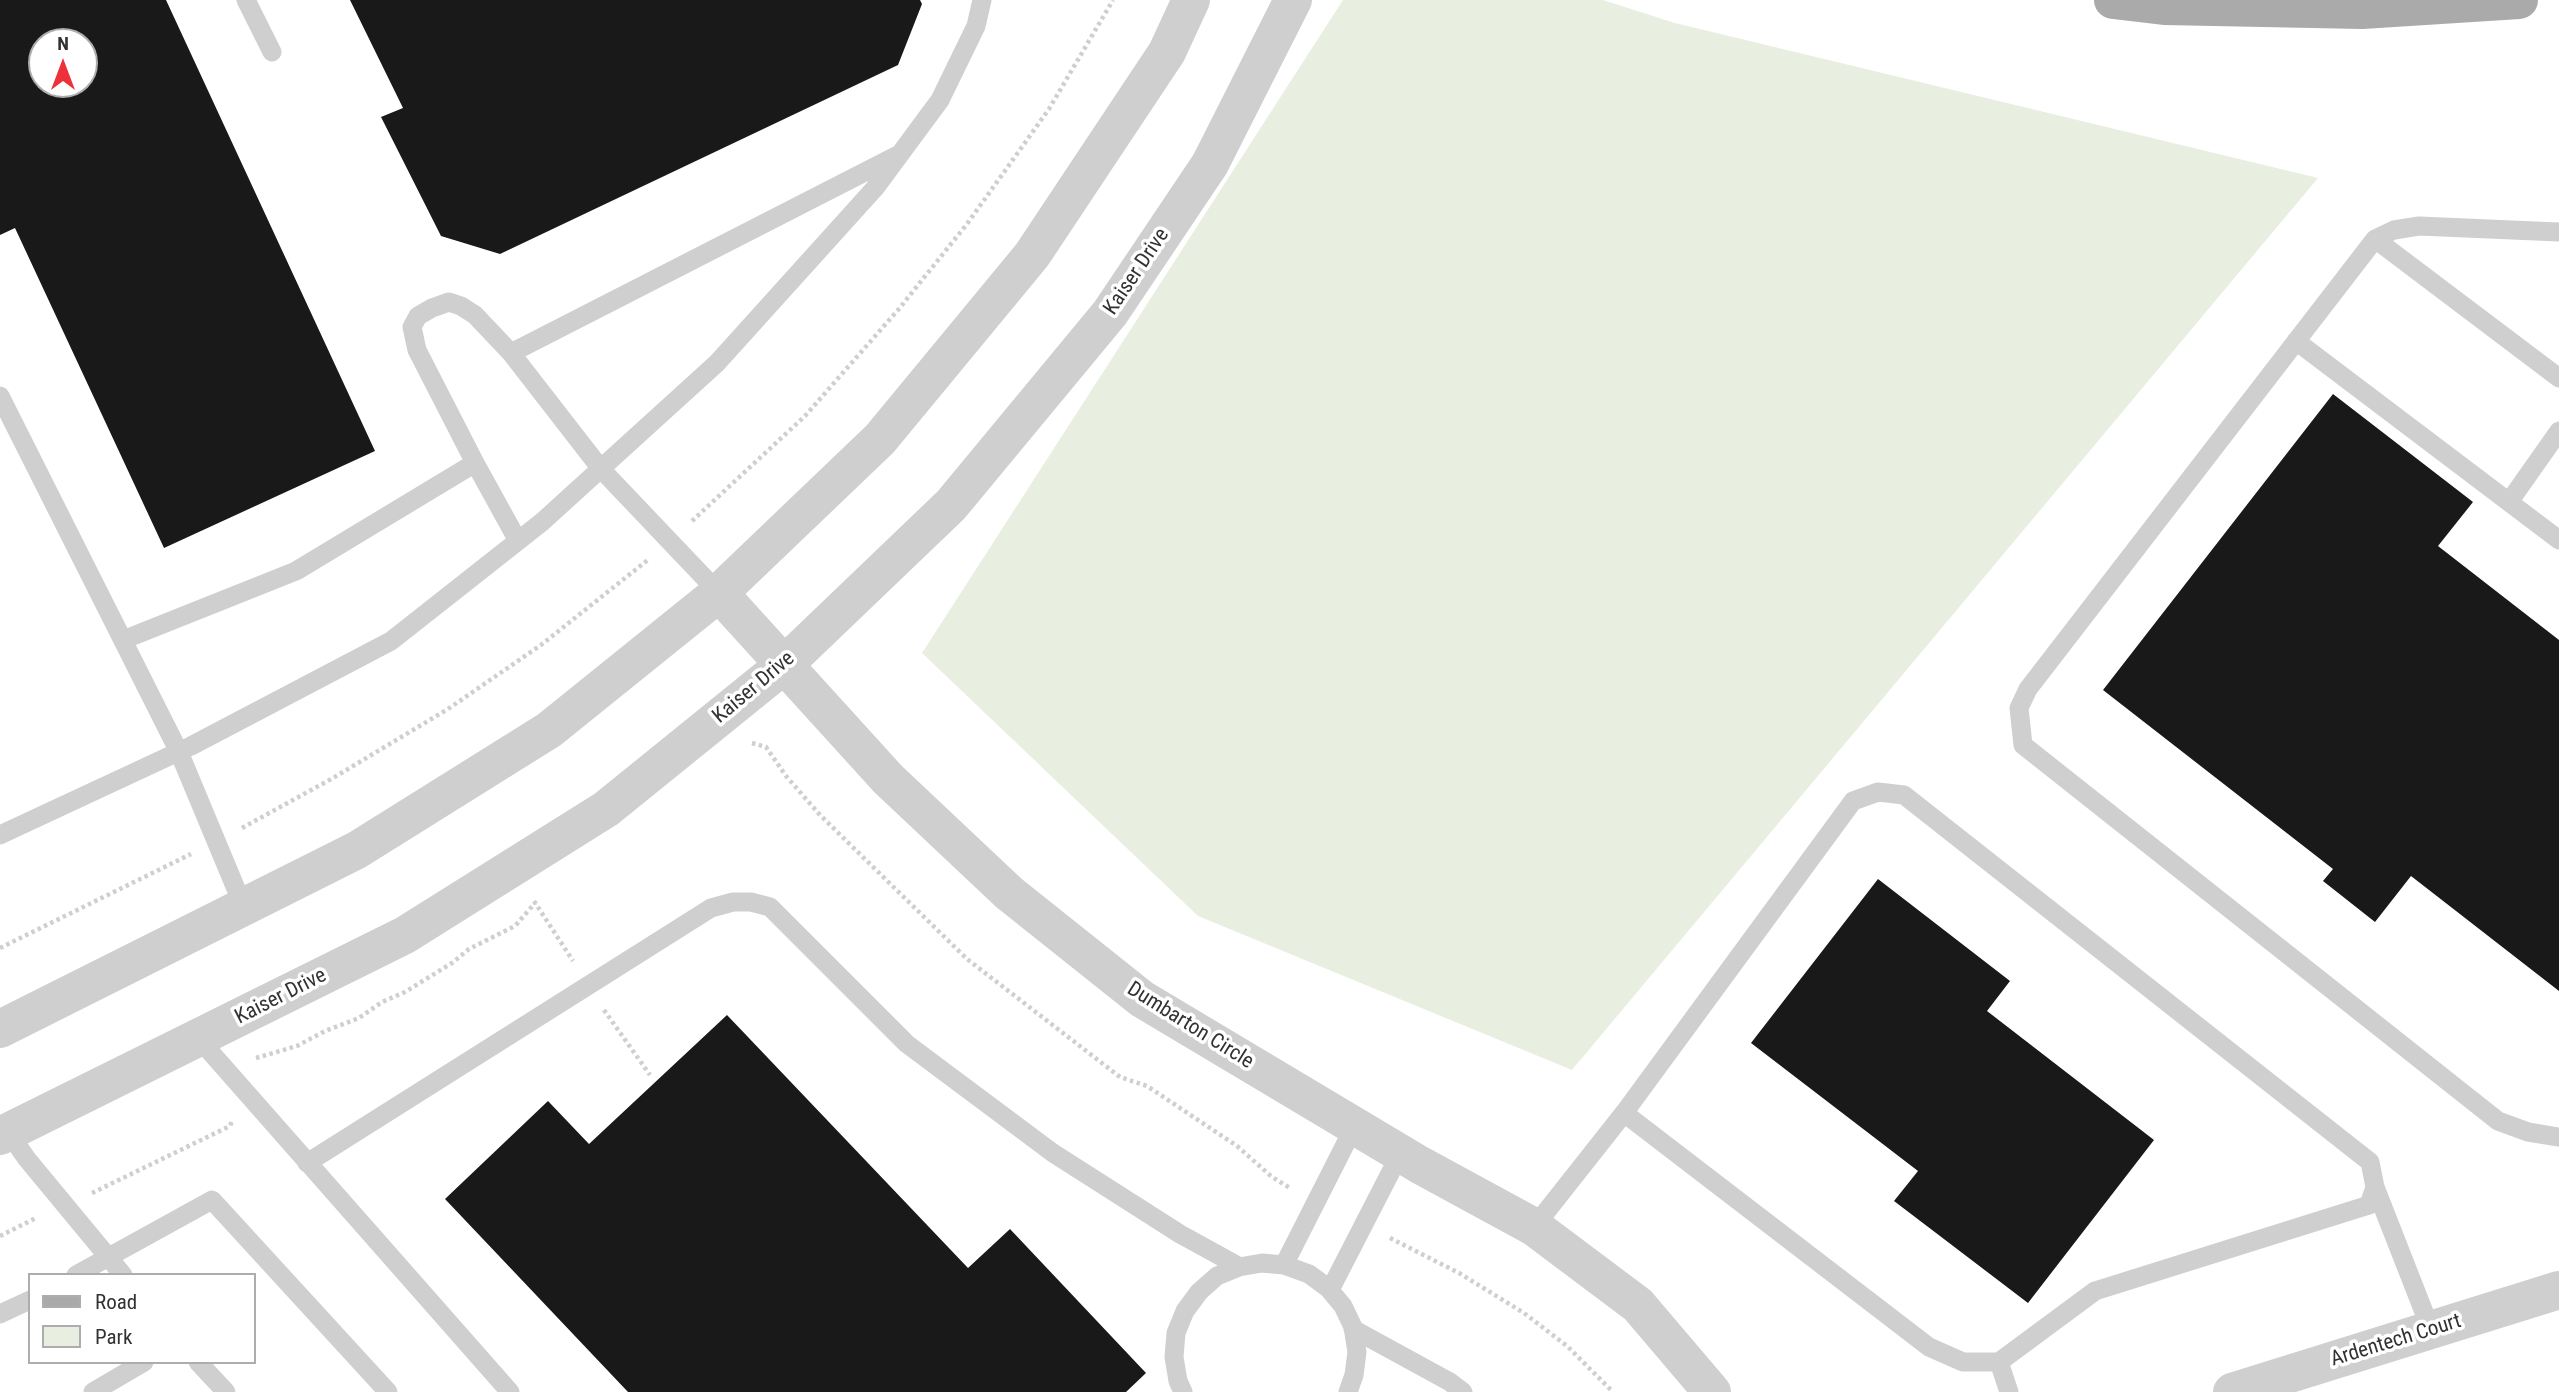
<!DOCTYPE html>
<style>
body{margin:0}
#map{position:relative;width:2559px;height:1392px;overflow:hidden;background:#fff;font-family:"Roboto Condensed",sans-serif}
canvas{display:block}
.legend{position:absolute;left:28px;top:1273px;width:228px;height:91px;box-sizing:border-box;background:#fff;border:2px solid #adadad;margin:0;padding:9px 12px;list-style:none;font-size:21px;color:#323232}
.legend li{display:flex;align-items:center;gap:14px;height:35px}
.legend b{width:35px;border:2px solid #adadad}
.north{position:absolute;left:28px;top:28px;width:70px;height:70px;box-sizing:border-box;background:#fff;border:2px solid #adadad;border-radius:50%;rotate:0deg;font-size:19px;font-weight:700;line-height:28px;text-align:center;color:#323232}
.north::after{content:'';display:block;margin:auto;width:24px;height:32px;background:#ee303a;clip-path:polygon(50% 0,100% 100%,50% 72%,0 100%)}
</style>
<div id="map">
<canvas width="2559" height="1392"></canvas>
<ul class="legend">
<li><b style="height:9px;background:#aaa"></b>Road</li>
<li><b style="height:19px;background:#e8efe0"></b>Park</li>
</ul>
<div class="north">N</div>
</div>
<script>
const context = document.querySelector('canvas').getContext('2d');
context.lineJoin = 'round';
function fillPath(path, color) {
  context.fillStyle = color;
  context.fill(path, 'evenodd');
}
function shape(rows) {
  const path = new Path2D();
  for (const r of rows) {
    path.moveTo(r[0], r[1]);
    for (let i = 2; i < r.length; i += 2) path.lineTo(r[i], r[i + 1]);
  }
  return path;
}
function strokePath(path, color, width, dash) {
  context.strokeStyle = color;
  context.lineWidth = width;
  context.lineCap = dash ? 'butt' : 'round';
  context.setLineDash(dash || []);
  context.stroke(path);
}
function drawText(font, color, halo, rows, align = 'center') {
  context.font = font + ' "Roboto Condensed",sans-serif';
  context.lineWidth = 7;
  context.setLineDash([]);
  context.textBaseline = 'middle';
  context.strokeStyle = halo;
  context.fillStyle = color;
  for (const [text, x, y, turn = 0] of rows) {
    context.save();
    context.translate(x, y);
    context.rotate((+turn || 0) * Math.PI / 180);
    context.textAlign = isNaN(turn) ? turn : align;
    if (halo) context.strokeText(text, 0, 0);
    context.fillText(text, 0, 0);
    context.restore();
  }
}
const green = shape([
 [1343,0,1603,0,1675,23,2318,178,1572,1070,1198,916,922,653]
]);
const building = shape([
 [0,0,166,0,375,451,164,548,15,228,0,235],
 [42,42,84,42,84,84,42,84],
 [350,0,920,0,922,4,898,65,500,254,441,236,381,117,403,108],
 [2333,394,2473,502,2438,546,2559,640,2559,991,2411,876,2375,922,2323,881,2333,869,2103,690],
 [1878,879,2010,981,1987,1011,2154,1140,2028,1303,1894,1201,1918,1171,1751,1043],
 [727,1015,968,1268,1010,1229,1146,1373,1126,1392,628,1392,445,1199,548,1101,589,1144]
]);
const path = shape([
 [692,521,805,416,898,310,967,224,1049,109,1113,0],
 [752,743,766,747,786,776,820,815,967,959,1120,1077,1147,1086,1237,1146,1272,1177,1290,1188],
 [242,828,333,778,448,709,541,645,649,559],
 [534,901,573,961],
 [0,948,191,854],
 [604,1010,650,1075],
 [256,1058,297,1046,325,1031,359,1018,382,1002,405,992,452,963,469,949,515,926,535,903],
 [92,1193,230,1126,232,1121],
 [0,1236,36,1218],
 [1390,1238,1459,1273,1524,1313,1567,1346,1613,1392]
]);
const service = shape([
 [246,0,272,52],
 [2559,232,2419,226,2394,230,2375,239,2028,689,2019,708,2023,745,2498,1121,2528,1132,2559,1137],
 [2375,239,2559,378],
 [2296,341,2559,540],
 [511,353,601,469,719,593],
 [0,396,179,752,244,908],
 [2509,502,2559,431],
 [518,541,475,463,417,350,412,327,418,316,432,308,449,302,461,306,475,315,511,353,896,156],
 [123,640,296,571,475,463],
 [0,835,191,746,391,641,542,522,717,363,875,188,940,100,976,26,982,0],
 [199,1039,510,1392],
 [8,1132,27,1159,123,1275],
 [307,1163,711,908,733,902,751,902,770,907,907,1044,1053,1153,1180,1234,1240,1267],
 [2375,1187,2431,1330],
 [1534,1227,1624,1113,1853,801,1878,792,1904,795,2370,1162,2375,1187,2369,1205,2095,1291,1999,1362,1963,1362,1929,1347,1624,1113],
 [1284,1265,1354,1127],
 [76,1275,212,1200,388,1392],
 [1330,1290,1400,1154],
 [0,1314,30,1300],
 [1353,1329,1450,1382,1463,1392],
 [198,1362,226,1392],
 [1999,1362,2009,1392],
 [93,1392,144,1362],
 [1183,1392,1178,1381,1174,1357,1176,1333,1185,1311,1199,1292,1217,1276,1239,1267,1262,1263,1284,1265,1309,1274,1328,1288,1343,1306,1353,1327,1357,1352,1354,1375,1348,1392]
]);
const tertiary = shape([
 [719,593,888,779,1009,893,1142,999,1420,1165,1534,1227,1638,1305,1712,1392],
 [0,1029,357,850,549,730,719,593,880,439,1032,255,1167,52,1191,0],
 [0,1136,405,935,606,809,784,665,951,505,1110,313,1210,164,1293,0],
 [2232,1392,2559,1290]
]);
const primary = shape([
 [2113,0,2164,6,2362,10,2519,0]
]);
const streetNames = [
 ["Kaiser Drive",1137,272,-56],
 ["Kaiser Drive",754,688,-40],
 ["Kaiser Drive",281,997,-27],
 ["Dumbarton Circle",1190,1026,32],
 ["Ardentech Court",2396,1341,-17]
];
fillPath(green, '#e8efe0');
fillPath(building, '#191919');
strokePath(path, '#cfcfcf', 4.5, [3.5, 3.5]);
strokePath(service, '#cfcfcf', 19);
strokePath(tertiary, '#cfcfcf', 38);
strokePath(primary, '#aaa', 38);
drawText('21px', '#323232', '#fff', streetNames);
</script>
